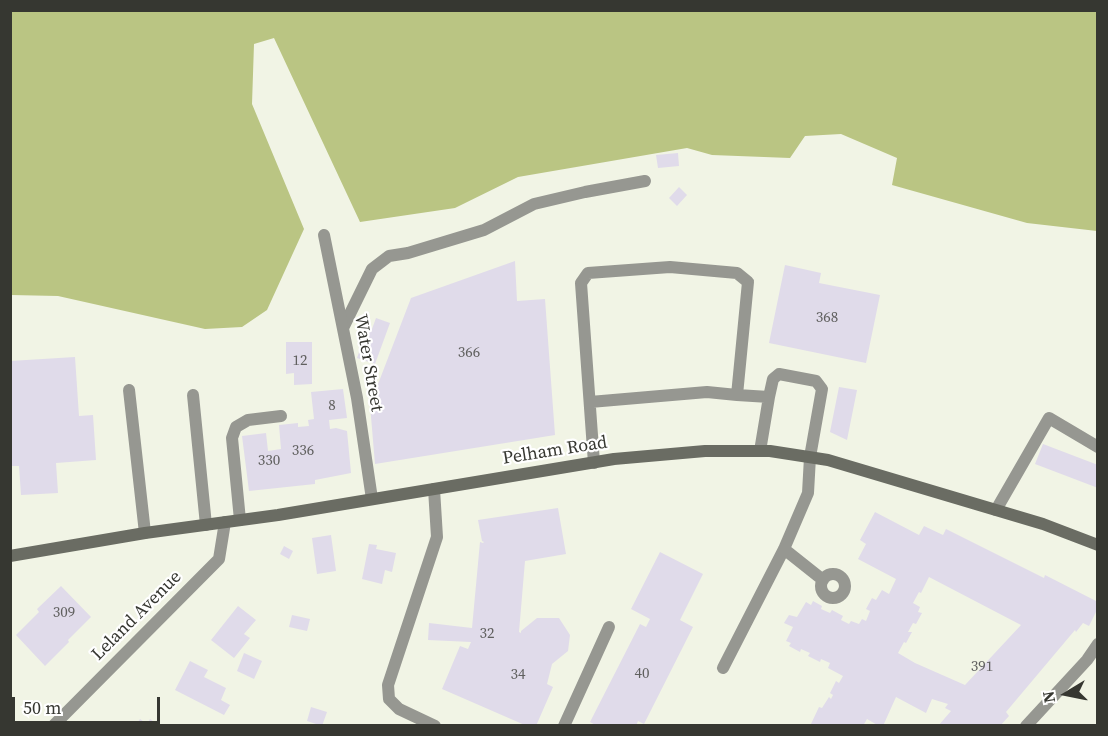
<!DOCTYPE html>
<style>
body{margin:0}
#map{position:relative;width:1108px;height:736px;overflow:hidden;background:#f1f4e5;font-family:"Source Serif 4",serif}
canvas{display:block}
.frame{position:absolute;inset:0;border:12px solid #363731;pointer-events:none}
.north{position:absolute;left:1036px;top:664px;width:60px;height:60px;-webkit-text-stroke:4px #fff;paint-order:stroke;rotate:260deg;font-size:16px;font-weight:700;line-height:24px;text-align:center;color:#363731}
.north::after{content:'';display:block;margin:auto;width:21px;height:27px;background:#363731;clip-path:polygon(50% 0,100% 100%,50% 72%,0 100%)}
.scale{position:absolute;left:12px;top:697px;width:148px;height:27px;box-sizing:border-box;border:3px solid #363731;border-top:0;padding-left:8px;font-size:18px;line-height:21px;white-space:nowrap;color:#363731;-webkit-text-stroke:4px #fff;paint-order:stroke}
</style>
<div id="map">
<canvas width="1108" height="736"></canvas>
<div class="frame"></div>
<div class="north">N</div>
<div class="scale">50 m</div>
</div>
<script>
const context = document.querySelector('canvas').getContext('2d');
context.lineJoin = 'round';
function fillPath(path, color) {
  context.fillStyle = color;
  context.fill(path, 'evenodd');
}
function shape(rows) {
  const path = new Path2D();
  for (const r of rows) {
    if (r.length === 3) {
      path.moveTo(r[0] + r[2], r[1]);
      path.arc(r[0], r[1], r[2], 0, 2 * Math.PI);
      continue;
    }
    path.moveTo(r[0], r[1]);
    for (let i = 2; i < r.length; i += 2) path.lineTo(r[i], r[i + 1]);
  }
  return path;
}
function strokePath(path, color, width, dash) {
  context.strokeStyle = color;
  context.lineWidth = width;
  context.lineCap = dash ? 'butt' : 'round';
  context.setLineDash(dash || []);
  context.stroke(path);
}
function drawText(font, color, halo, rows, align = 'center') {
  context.font = font + ' "Source Serif 4",serif';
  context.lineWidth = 4.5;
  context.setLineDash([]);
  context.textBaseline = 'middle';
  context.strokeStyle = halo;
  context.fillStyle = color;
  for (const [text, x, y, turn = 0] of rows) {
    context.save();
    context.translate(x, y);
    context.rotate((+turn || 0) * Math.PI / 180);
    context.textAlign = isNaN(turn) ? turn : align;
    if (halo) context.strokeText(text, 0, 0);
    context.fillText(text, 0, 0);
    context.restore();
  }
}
const water = shape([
 [11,10,1097,11,1097,231,1027,223,892,185,897,158,841,134,805,136,790,158,712,155,687,148,518,177,455,208,360,222,274,38,254,44,252,104,304,229,267,310,242,327,205,329,58,296,11,295]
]);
const building = shape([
 [678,153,679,166,658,168,656,155],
 [679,187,687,195,677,206,669,198],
 [515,261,517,301,545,299,555,435,375,464,370,405,411,298],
 [785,265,821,273,819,283,880,295,866,363,769,343],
 [376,318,390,323,375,364,357,358,368,327,372,329],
 [286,342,312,342,312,384,294,385,294,373,286,374],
 [75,357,79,416,93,415,96,460,56,463,58,493,21,495,19,466,10,466,10,361],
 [839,387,857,390,847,440,830,432],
 [343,389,347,418,329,420,330,429,336,428,347,431,351,473,315,480,315,484,249,491,242,436,266,433,268,451,281,449,279,425,298,423,298,427,309,426,308,420,314,419,311,392],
 [1043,444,1098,465,1098,488,1035,464],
 [558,508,566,554,525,561,519,632,521,633,521,631,537,618,559,618,570,635,568,651,552,664,547,684,553,687,536,726,527,726,442,689,460,646,468,649,471,642,428,640,429,623,472,628,480,542,483,543,484,542,482,541,478,520],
 [875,512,919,535,924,526,943,535,946,529,1044,578,1045,575,1098,602,1098,608,1089,626,1083,623,1076,632,1075,630,1006,712,1009,716,1000,726,938,726,951,711,945,708,948,704,932,699,926,713,896,697,883,726,879,726,867,719,863,726,810,726,819,707,822,708,829,697,831,699,833,695,830,693,836,681,839,683,843,676,828,668,830,663,821,659,820,662,808,656,810,653,801,649,800,652,789,646,791,643,786,641,793,627,784,623,789,615,797,617,806,602,811,605,813,601,822,606,821,609,830,613,832,610,843,616,841,620,849,624,851,621,859,624,862,619,866,621,870,611,866,609,872,598,876,600,882,590,889,594,896,579,858,559,866,544,860,540],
 [929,577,1021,625,965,685,915,663,898,653,904,642,906,643,912,632,908,632,913,623,916,624,922,613,918,612,920,607,913,603,919,592,921,593],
 [331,535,336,571,317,574,312,538],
 [369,544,377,545,376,549,396,553,392,572,385,570,382,584,362,579],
 [284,546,293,551,289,559,280,554],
 [660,552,703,574,680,620,693,627,644,724,638,721,636,726,597,726,590,722,640,624,646,627,650,619,631,609],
 [61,586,91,617,68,640,69,642,45,666,16,635,39,612,37,609],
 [238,606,256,620,244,634,250,638,234,658,211,640],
 [292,615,310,619,307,631,289,627],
 [244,653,262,661,254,679,237,671],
 [190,661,208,670,204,677,226,688,221,700,230,705,224,715,175,690],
 [311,707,327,712,322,726,307,721],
 [140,719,147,724,150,719,160,726,135,726]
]);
const service = shape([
 [344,326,372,269,389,256,408,253,484,230,534,204,585,192,645,181],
 [129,390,145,533],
 [193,395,206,525],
 [590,402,707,392,737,395,748,282,737,273,670,267,588,273,581,283,594,463],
 [760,451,769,397],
 [434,489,437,537,388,685,389,699,399,709,435,726],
 [996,510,1049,418,1098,447],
 [240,520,232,438,236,427,248,420,281,416],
 [784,549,823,580],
 [833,586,12],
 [723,668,784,549,808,493,810,457,822,389,816,381,779,374,773,379,769,397,737,395],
 [564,726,609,627],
 [1026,726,1087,660,1098,644]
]);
const minor = shape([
 [324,235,357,398,372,499],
 [53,726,219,559,225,522]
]);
const secondary = shape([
 [10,556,145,533,278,515,614,459,705,451,770,451,828,460,1043,524,1098,545]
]);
const numberNames = [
 ["368",827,318],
 ["366",469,353],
 ["12",300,361],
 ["8",332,406],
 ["336",303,451],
 ["330",269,461],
 ["309",64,613],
 ["32",487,634],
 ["391",982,667],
 ["40",642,674],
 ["34",518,675]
];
const streetNames = [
 ["Water Street",368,363,80],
 ["Pelham Road",555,451,-9],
 ["Leland Avenue",137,616,-45]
];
fillPath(water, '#bac583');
fillPath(building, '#e0dbea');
strokePath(service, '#969791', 12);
strokePath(minor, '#969791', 12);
strokePath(secondary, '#6a6c63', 12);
drawText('15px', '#60605f', null, numberNames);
drawText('18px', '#363731', '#fff', streetNames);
</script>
